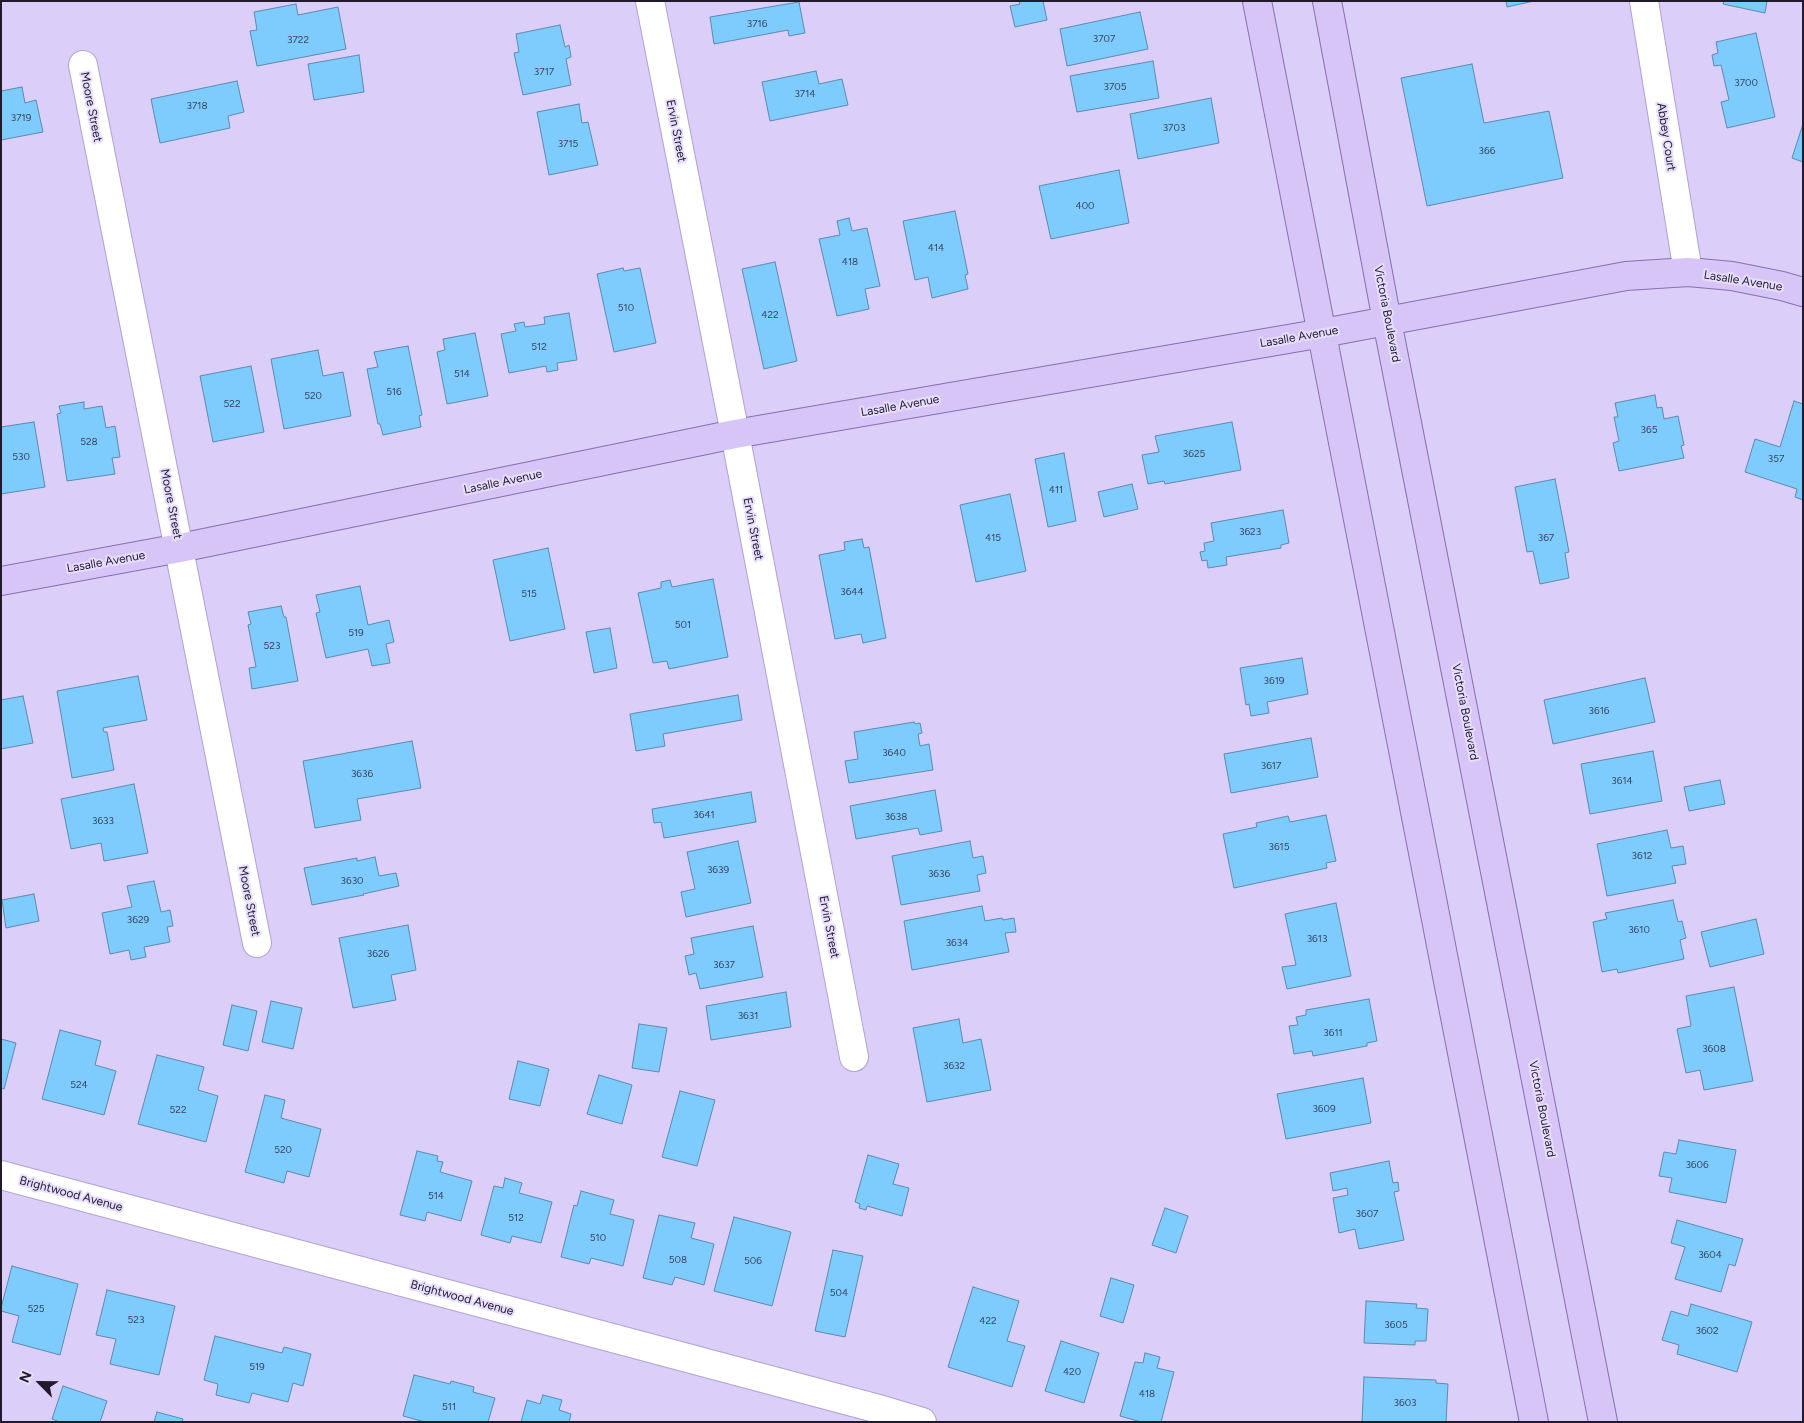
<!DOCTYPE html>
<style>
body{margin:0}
#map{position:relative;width:1804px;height:1423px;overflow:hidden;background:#dbcef8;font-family:Figtree,sans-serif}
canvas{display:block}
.frame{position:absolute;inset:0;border:2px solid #201a2c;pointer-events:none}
.north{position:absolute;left:15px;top:1358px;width:50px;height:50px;-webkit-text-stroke:4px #e7ddfd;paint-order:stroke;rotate:293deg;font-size:14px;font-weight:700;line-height:20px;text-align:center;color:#201a2c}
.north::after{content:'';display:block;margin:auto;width:18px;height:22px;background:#201a2c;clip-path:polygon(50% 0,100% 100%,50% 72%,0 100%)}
</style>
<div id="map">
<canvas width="1804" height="1423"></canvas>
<div class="frame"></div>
<div class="north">N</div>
</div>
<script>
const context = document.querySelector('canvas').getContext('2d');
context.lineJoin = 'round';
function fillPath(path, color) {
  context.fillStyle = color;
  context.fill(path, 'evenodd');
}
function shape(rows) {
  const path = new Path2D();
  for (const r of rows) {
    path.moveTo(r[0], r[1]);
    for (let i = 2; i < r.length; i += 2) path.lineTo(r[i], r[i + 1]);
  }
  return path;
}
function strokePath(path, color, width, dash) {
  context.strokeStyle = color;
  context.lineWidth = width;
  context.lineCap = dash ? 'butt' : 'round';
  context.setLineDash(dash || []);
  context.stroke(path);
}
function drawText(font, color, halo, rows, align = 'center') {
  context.font = font + ' Figtree,sans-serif';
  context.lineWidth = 4;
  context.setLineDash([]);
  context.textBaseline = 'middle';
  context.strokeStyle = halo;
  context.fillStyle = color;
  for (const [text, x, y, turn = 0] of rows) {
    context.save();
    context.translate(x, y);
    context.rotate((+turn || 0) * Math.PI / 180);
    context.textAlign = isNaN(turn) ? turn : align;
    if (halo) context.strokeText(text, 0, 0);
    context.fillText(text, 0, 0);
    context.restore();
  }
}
const building = shape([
 [1019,1,1043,1,1047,20,1015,27,1010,6,1020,4,1019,1],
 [1506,1,1534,1,1507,7,1506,1],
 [1724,1,1767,1,1765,13,1723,4,1724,1],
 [799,2,805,33,789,36,788,30,714,44,710,17,799,2],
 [296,4,298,15,338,7,346,49,257,66,250,31,257,30,254,12,296,4],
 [1140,12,1148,49,1067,66,1060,29,1140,12],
 [560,25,565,47,569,45,571,57,566,59,571,85,523,95,514,53,519,52,516,34,560,25],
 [1756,33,1775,117,1727,128,1721,102,1729,100,1721,65,1714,66,1712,55,1718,53,1716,42,1756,33],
 [359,55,364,92,314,100,308,64,359,55],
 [1153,61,1159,98,1077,112,1070,76,1153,61],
 [1472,64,1484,123,1549,111,1563,178,1427,206,1401,78,1472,64],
 [816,71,819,84,842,79,848,105,770,121,762,82,816,71],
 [237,81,244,112,228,116,230,128,160,143,151,99,237,81],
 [22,87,25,103,36,100,43,132,1,140,1,91,22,87],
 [1211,98,1219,143,1138,159,1130,114,1211,98],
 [579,104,582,123,588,122,598,165,549,175,537,112,579,104],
 [1803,124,1803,162,1792,158,1803,124],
 [1119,170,1129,223,1051,239,1039,186,1119,170],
 [955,211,968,274,965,275,968,289,932,298,928,277,915,280,903,221,955,211],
 [849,218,852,231,867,228,880,286,865,289,869,309,837,316,819,239,840,235,837,221,849,218],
 [775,262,797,361,764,369,742,269,775,262],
 [623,268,624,271,640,268,656,343,614,352,597,274,623,268],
 [569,313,577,360,557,363,558,370,547,372,546,366,509,373,501,334,516,331,514,324,524,322,525,327,545,324,544,317,569,313],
 [475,333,488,396,447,404,437,352,445,350,443,339,475,333],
 [408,346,422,415,419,416,421,427,383,435,380,424,378,424,367,369,378,367,374,352,408,346],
 [318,350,323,376,343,372,351,416,284,429,271,359,318,350],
 [251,366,264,432,213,442,200,376,251,366],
 [1655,395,1657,408,1662,407,1664,419,1678,416,1684,445,1681,446,1684,458,1619,471,1613,443,1619,441,1614,417,1618,417,1615,403,1655,395],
 [1794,401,1803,404,1803,500,1795,497,1797,489,1745,472,1755,439,1780,447,1794,401],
 [84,402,84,409,102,406,106,428,115,426,120,457,112,458,115,474,67,481,57,414,61,413,59,406,84,402],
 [34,422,45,487,1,494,1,427,34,422],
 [1232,422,1241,470,1165,484,1164,481,1148,484,1142,455,1159,452,1155,436,1232,422],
 [1064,453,1076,521,1048,527,1035,459,1064,453],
 [1555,479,1569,552,1565,553,1569,578,1540,584,1533,551,1527,552,1515,487,1555,479],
 [1132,484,1138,509,1104,517,1098,492,1132,484],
 [1010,494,1026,571,976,582,960,505,1010,494],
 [1283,510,1289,543,1281,545,1281,548,1226,557,1227,565,1208,568,1207,560,1202,561,1200,552,1205,551,1204,543,1214,541,1211,523,1283,510],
 [862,539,864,548,869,547,886,638,863,643,861,634,835,639,819,555,845,550,844,542,862,539],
 [548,548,565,629,510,641,493,560,548,548],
 [713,579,728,657,669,669,667,661,653,663,638,593,661,588,661,582,670,580,672,587,713,579],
 [360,586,368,625,389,620,394,642,386,644,390,663,372,666,368,649,326,658,316,613,320,612,316,595,360,586],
 [281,606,284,617,286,617,298,681,252,689,249,668,256,667,248,625,251,624,248,612,281,606],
 [610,628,617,668,594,673,586,632,610,628],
 [1302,658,1308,694,1267,702,1269,713,1251,716,1249,704,1246,705,1240,668,1302,658],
 [138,676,147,720,103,728,104,732,107,732,114,770,72,778,57,691,138,676],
 [1645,678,1655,722,1553,744,1544,700,1645,678],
 [738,695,742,720,663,734,665,746,636,751,630,714,738,695],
 [23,696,33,743,1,749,1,700,23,696],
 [914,722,915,724,920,723,922,733,918,734,920,746,929,744,933,770,849,783,845,761,858,759,854,732,914,722],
 [1311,738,1318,777,1231,793,1224,754,1311,738],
 [412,741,421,788,357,799,361,820,315,828,303,761,412,741],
 [1653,751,1662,801,1590,814,1581,764,1653,751],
 [1720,780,1725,804,1689,811,1684,787,1720,780],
 [134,784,148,853,104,861,101,843,71,849,61,799,134,784],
 [935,790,942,831,920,835,918,828,856,839,850,806,935,790],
 [751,792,756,822,664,838,661,822,654,823,652,809,751,792],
 [1326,815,1336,861,1326,863,1327,868,1234,888,1223,834,1257,827,1256,823,1288,816,1290,822,1326,815],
 [1667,830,1671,848,1683,846,1686,864,1672,866,1676,883,1607,896,1597,844,1667,830],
 [738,841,751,903,686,917,681,892,695,889,687,852,738,841],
 [970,841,973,858,983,856,986,873,977,875,980,891,901,905,892,856,970,841],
 [375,857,379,876,396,873,399,886,363,894,364,895,312,905,304,868,357,858,357,861,375,857],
 [154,881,161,912,170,910,173,926,167,927,170,942,144,947,146,957,131,960,129,950,110,954,102,913,132,907,127,886,154,881],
 [34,894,39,921,6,928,2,900,34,894],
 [1673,900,1678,922,1682,921,1686,938,1680,940,1684,959,1618,973,1617,969,1602,972,1593,922,1607,919,1605,913,1673,900],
 [1336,903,1351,976,1287,989,1282,967,1296,965,1285,914,1336,903],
 [982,906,985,921,1002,918,1003,920,1014,918,1016,932,1005,933,1009,952,912,970,904,921,982,906],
 [1756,919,1764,954,1710,967,1701,932,1756,919],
 [408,925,416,970,391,975,396,1000,353,1008,339,938,408,925],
 [753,926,763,977,700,989,696,973,689,975,685,956,694,954,691,938,753,926],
 [1734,987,1753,1081,1704,1090,1700,1070,1686,1073,1677,1029,1691,1026,1686,996,1734,987],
 [786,992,791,1027,711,1040,706,1006,786,992],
 [1369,999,1377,1041,1367,1043,1367,1046,1313,1056,1312,1051,1294,1054,1289,1026,1298,1025,1296,1017,1306,1015,1306,1010,1369,999],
 [271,1001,302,1008,293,1049,262,1042,271,1001],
 [232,1005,257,1011,248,1051,223,1045,232,1005],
 [959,1019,963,1043,981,1039,991,1090,927,1102,913,1028,959,1019],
 [639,1024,667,1028,659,1072,632,1068,639,1024],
 [60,1030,101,1041,95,1065,116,1071,104,1115,42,1099,60,1030],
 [1,1039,16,1043,4,1089,1,1088,1,1039],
 [157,1055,204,1067,198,1090,218,1096,206,1142,138,1124,157,1055],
 [518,1061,549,1069,540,1106,509,1099,518,1061],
 [599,1075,632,1085,622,1124,587,1114,599,1075],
 [1363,1078,1371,1123,1286,1139,1277,1094,1363,1078],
 [680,1091,715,1100,697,1166,662,1157,680,1091],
 [265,1095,285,1100,281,1118,321,1129,309,1177,287,1171,284,1183,245,1172,265,1095],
 [1679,1140,1736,1150,1726,1203,1669,1192,1672,1178,1659,1176,1664,1152,1676,1154,1679,1140],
 [417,1151,438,1156,437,1161,443,1162,440,1172,472,1181,461,1221,427,1212,425,1221,400,1215,417,1151],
 [868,1155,899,1164,893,1184,909,1188,902,1216,867,1206,866,1210,859,1208,860,1204,855,1202,868,1155],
 [1389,1161,1393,1183,1398,1182,1399,1191,1394,1192,1404,1240,1359,1249,1355,1229,1339,1233,1333,1198,1348,1195,1347,1188,1333,1191,1330,1173,1389,1161],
 [505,1178,522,1183,519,1193,552,1202,541,1243,512,1236,510,1243,481,1235,494,1186,503,1188,505,1178],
 [581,1191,614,1200,610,1214,634,1220,623,1266,591,1258,589,1264,561,1257,574,1205,577,1206,581,1191],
 [1165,1208,1188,1216,1176,1253,1152,1245,1165,1208],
 [659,1215,695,1223,691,1238,714,1244,704,1285,675,1277,672,1285,643,1278,659,1215],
 [734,1217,791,1232,772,1306,714,1291,734,1217],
 [1677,1220,1743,1239,1735,1266,1729,1264,1721,1292,1675,1279,1685,1247,1671,1243,1677,1220],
 [833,1250,863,1256,845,1337,815,1331,833,1250],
 [12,1266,78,1284,60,1355,12,1342,19,1316,1,1311,1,1308,12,1266],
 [1111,1278,1134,1285,1123,1323,1100,1316,1111,1278],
 [973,1287,1019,1301,1007,1341,1025,1346,1012,1387,948,1367,973,1287],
 [107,1290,175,1306,159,1375,110,1364,116,1339,96,1335,107,1290],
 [1366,1301,1417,1304,1416,1308,1428,1309,1426,1341,1415,1341,1415,1345,1364,1343,1366,1301],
 [1691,1304,1752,1322,1737,1372,1677,1354,1679,1345,1662,1340,1671,1311,1688,1316,1691,1304],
 [215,1336,282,1353,284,1347,311,1354,303,1386,293,1383,288,1402,252,1393,249,1403,216,1395,218,1384,204,1380,215,1336],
 [1061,1341,1099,1353,1084,1403,1045,1391,1061,1341],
 [1145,1353,1160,1357,1157,1368,1174,1372,1161,1422,1141,1422,1120,1416,1135,1362,1143,1363,1145,1353],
 [414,1375,450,1384,451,1381,474,1387,473,1392,495,1398,488,1422,425,1422,403,1416,414,1375],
 [1364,1377,1436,1380,1436,1383,1448,1384,1446,1422,1362,1422,1364,1377],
 [63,1386,107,1401,100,1422,60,1422,52,1419,63,1386],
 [543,1395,562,1400,559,1410,571,1414,569,1422,521,1422,527,1400,540,1404,543,1395],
 [157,1412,183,1419,182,1422,154,1422,157,1412]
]);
const minor = shape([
 [650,1,735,434,854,1057],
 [1644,1,1688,272],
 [83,65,257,943],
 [1,1175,875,1408,922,1422]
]);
const major = shape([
 [1257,1,1534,1422],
 [1327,1,1387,321,1603,1422],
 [1,581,180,548,735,434,1323,333,1626,276,1688,272,1732,276,1782,286,1803,292]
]);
const numberNames = [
 ["3716",757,24],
 ["3707",1104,39],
 ["3722",298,40],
 ["3717",544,72],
 ["3700",1746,83],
 ["3705",1115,87],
 ["3714",805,94],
 ["3718",197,106],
 ["3719",21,118],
 ["3703",1174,128],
 ["3715",568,144],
 ["366",1487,151],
 ["400",1085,206],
 ["414",936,248],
 ["418",850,262],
 ["510",626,308],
 ["422",770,315],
 ["512",539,347],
 ["514",462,374],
 ["516",394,392],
 ["520",313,396],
 ["522",232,404],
 ["365",1649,430],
 ["528",89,442],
 ["3625",1194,454],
 ["530",21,457],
 ["357",1776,459],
 ["411",1056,490],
 ["3623",1250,532],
 ["415",993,538],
 ["367",1546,538],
 ["3644",852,592],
 ["515",529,594],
 ["501",683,625],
 ["519",356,633],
 ["523",272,646],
 ["3619",1274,681],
 ["3616",1599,711],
 ["3640",894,753],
 ["3617",1271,766],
 ["3636",362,774],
 ["3614",1622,781],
 ["3641",704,815],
 ["3638",896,817],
 ["3633",103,821],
 ["3615",1279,847],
 ["3612",1642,856],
 ["3639",718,870],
 ["3636",939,874],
 ["3630",352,881],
 ["3629",138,920],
 ["3610",1639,930],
 ["3613",1317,939],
 ["3634",957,943],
 ["3626",378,954],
 ["3637",724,965],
 ["3631",748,1016],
 ["3611",1333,1033],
 ["3608",1714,1049],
 ["3632",954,1066],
 ["524",79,1085],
 ["3609",1324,1109],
 ["522",178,1110],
 ["520",283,1150],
 ["3606",1697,1165],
 ["514",436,1196],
 ["3607",1367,1214],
 ["512",516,1218],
 ["510",598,1238],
 ["3604",1710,1255],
 ["508",678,1260],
 ["506",753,1261],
 ["504",839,1293],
 ["525",36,1309],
 ["523",136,1320],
 ["422",988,1321],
 ["3605",1396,1325],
 ["3602",1707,1331],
 ["519",257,1367],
 ["420",1072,1372],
 ["418",1147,1394],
 ["3603",1405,1403],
 ["511",449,1407]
];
const streetNames = [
 ["Moore Street",91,107,79],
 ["Ervin Street",676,131,79],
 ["Abbey Court",1666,137,81],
 ["Lasalle Avenue",1743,281,9],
 ["Victoria Boulevard",1387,314,79],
 ["Lasalle Avenue",1299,337,-10],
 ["Lasalle Avenue",900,406,-10],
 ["Lasalle Avenue",503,482,-12],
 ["Moore Street",171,504,79],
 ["Ervin Street",753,529,79],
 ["Lasalle Avenue",106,562,-10],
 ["Victoria Boulevard",1465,712,79],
 ["Moore Street",249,901,79],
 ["Ervin Street",829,927,79],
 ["Victoria Boulevard",1542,1109,79],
 ["Brightwood Avenue",71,1194,15],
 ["Brightwood Avenue",462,1298,15]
];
fillPath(building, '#7ecbfe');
strokePath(building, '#5b8bac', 1);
strokePath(minor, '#b1a1d2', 30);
strokePath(major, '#8570ad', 30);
strokePath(minor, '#fff', 28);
strokePath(major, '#d7c5f8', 28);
drawText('10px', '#384660', null, numberNames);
drawText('12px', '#201a2c', '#e7ddfd', streetNames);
</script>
